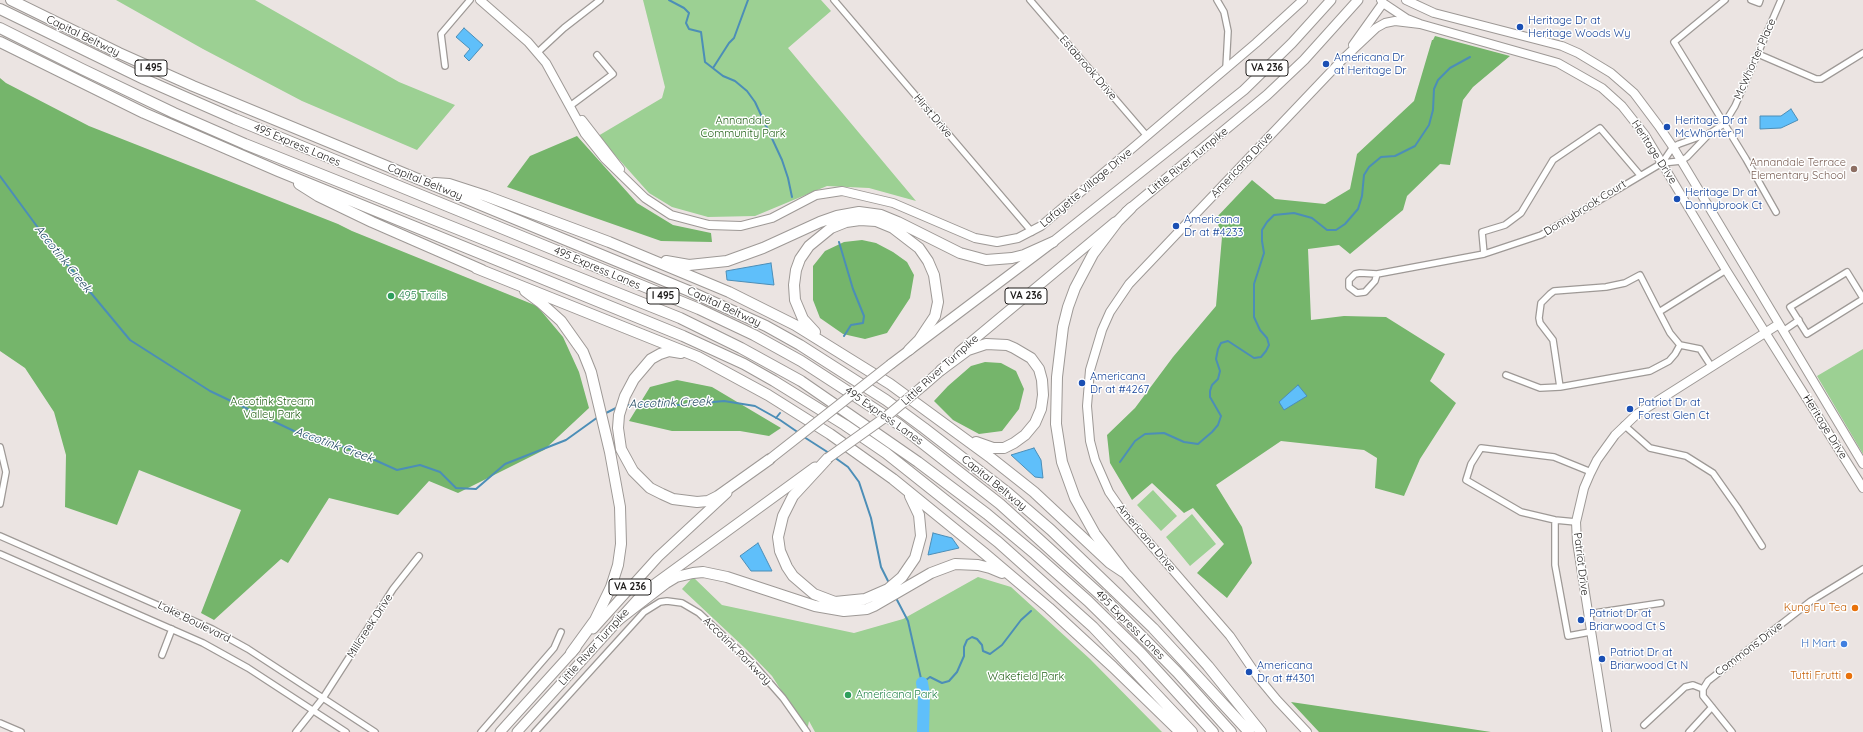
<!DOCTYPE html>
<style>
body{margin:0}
canvas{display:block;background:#ebe4e2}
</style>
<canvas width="1863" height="732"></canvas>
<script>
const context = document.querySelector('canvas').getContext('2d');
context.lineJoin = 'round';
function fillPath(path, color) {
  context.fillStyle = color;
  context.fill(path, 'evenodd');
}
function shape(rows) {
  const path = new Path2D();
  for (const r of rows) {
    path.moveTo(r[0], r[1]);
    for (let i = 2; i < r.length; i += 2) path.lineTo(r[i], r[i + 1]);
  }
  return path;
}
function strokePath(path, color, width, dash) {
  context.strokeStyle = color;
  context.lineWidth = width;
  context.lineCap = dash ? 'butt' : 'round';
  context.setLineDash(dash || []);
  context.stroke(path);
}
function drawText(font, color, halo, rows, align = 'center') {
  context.font = font + ' Quicksand,sans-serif';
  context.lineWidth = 3;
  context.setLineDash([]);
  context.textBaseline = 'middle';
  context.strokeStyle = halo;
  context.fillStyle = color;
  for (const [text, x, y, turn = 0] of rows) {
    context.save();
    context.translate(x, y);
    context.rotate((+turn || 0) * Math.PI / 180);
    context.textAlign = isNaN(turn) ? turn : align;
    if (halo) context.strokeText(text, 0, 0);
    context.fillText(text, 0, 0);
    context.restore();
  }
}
const green = shape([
 [116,0,255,0,399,82,455,105,417,150,302,101,203,49],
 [643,0,821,0,831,11,788,48,916,201,869,188,827,186,755,216,708,217,672,207,649,193,598,136,662,98,665,87],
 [1863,349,1863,454,1817,376],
 [1153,490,1177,516,1161,531,1137,505],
 [1192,514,1216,544,1190,566,1166,537],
 [693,577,722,605,854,633,903,619,978,577,1011,587,1090,659,1162,732,815,732,809,721,807,731,772,676,747,650,682,589]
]);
const forest = shape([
 [1435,36,1510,56,1473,87,1463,100,1450,165,1440,164,1407,196,1403,210,1350,254,1339,245,1308,249,1311,320,1344,316,1386,317,1445,354,1430,381,1456,403,1420,459,1404,496,1375,488,1377,458,1364,450,1281,441,1216,485,1242,527,1252,563,1227,598,1197,573,1224,544,1193,508,1184,513,1152,483,1132,500,1110,463,1107,435,1135,408,1173,357,1216,306,1222,237,1216,218,1252,180,1275,199,1325,204,1350,189,1357,154,1414,101,1432,40,1433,40],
 [0,78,6,83,89,126,338,224,352,231,537,306,563,337,579,372,589,408,544,450,458,493,429,481,398,515,329,498,288,563,281,559,214,620,201,613,241,510,139,470,117,525,65,507,66,455,54,412,25,368,0,351],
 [577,136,637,203,673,225,711,233,712,242,661,241,507,187,530,156],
 [862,240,876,243,893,252,907,262,914,275,910,298,887,333,865,339,843,334,820,318,813,300,813,266,825,251,844,242],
 [985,362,1001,363,1016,371,1024,389,1019,409,1002,431,979,434,953,420,934,401,948,386,971,366],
 [677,380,712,387,781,428,769,436,740,431,672,431,629,421,650,387],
 [1291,702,1399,718,1491,732,1319,732]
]);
const water = shape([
 [464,28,483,45,469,61,464,56,470,49,456,37,464,28],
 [1791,109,1798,120,1781,128,1760,129,1760,116,1781,116,1791,109],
 [771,263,774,285,727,280,726,271,771,263],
 [1298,385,1307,396,1284,410,1279,402,1298,385],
 [1034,448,1041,460,1043,478,1035,477,1011,455,1034,448],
 [933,533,952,538,959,548,928,555,933,533],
 [758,543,772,571,751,571,740,556,758,543]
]);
const stream = shape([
 [669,0,684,8,689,13,686,23,689,29,701,32,705,62,723,76,735,81,747,91,755,102,782,160,788,178,792,197],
 [713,68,729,43,734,38,748,0],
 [0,176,47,240,130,340,210,391,296,432,315,439,348,448,397,470,420,465,440,472,456,488,476,489,505,464,566,440,598,417],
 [839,242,853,289,864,316,863,323,851,325,844,336],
 [626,405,681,405,724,401,755,406,780,420,799,433],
 [604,414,618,407],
 [776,418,780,413],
 [804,437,829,453],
 [834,457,848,467,859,482,871,518,881,567,889,583],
 [1120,462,1135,441,1145,434,1164,433,1184,442,1198,444,1212,432,1218,425,1221,416,1210,397,1210,391,1212,385,1218,379,1220,371,1216,359,1218,349,1221,343,1228,341,1254,358,1261,357,1266,351,1269,345,1267,338,1260,330,1254,317,1254,284,1264,253,1262,241,1262,230,1267,222,1274,215,1294,213,1312,218,1327,230,1336,230,1345,224,1358,209,1362,196,1364,175,1369,167,1381,157,1395,156,1415,146,1429,125,1433,110,1434,89,1438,80,1450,68,1470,57],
 [896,598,908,621,922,683,930,677,942,683,949,681,957,672,964,656,964,647,967,640,972,637,977,639,982,645,983,651,990,654,1002,645,1021,620,1031,611]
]);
const river = shape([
 [922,683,924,694,923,732]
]);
const street = shape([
 [834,0,1032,232],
 [1030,0,1147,136],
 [1217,0,1224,12,1228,31,1226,68],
 [1725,0,1674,42,1746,159,1776,212],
 [1751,0,1759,3,1760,0],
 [537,53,564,28,600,0],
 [1758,54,1816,79,1821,79,1863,53],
 [445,66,441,34,470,0],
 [570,106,613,74,597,55],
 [1662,163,1673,147,1679,144,1710,133,1724,124,1735,106,1781,0],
 [1484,254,1541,235,1662,163,1681,161,1687,157,1710,133],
 [1377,274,1375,281,1365,292,1357,293,1349,287,1349,280,1355,274,1360,273,1377,274,1484,254,1482,232,1505,225,1521,213,1553,160,1600,128,1640,175],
 [1863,298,1847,272,1790,307,1807,334,1863,299],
 [1659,312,1640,275,1625,283,1606,287,1554,291,1550,294,1541,303,1539,318,1540,323,1553,340,1560,387,1650,371,1669,361,1675,354,1680,345],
 [1783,331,1799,320],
 [1711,366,1700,349,1680,345,1670,333,1659,312,1726,270],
 [1506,375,1540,388,1560,387],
 [1624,425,1650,448,1686,456,1713,473,1737,507,1762,546],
 [0,447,6,472,0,504],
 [1555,520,1555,565,1568,636,1590,632],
 [1576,522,1555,520,1521,512,1466,480,1471,464,1481,448,1554,457,1591,472],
 [0,536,212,629,248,649,375,732],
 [0,554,203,643,248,668,346,732],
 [1588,614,1661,603],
 [162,655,172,629],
 [0,723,21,732],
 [1644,725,1685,687,1693,685,1703,689],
 [296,732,323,698,393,589,419,556],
 [481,732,554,648,561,632],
 [535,732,644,612,660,602,667,601,682,603,699,613,754,665,783,698,807,732],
 [1689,732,1712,707],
 [1732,732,1703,696,1703,689,1708,681,1811,601,1863,569]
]);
const secondary = shape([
 [480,0,528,42,546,63,585,134,605,159,645,198,671,215,709,225,741,226,772,218,816,195,842,191,893,203,975,238,997,242,1018,238,1041,226,1256,43,1303,0],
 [1381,0,1383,3,1407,19,1420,24,1558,63,1602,88,1622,106,1645,135,1726,270,1863,488],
 [1406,0,1434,13,1562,46,1578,53,1611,73,1634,93,1658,125,1673,147,1863,464],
 [1353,45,1383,3],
 [582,120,620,169],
 [1307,732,1277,700,1258,677,1230,636,1125,515,1109,492,1095,460,1090,441,1087,406,1090,370,1102,330,1110,312,1129,284,1342,60,1376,28,1385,23,1395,21,1420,24],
 [1607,732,1577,542,1576,522,1584,488,1590,474,1597,460,1615,435,1637,414,1779,324]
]);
const primary = shape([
 [1126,212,1267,95,1304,60,1358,0],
 [959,352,1115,222],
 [891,364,1053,242,1244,90,1292,43,1331,0],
 [923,386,946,366],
 [593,629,658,557,727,493],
 [500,732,576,648],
 [517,732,645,591,815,467]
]);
const highway = shape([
 [11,0,119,53,193,86,689,291,766,326,800,345,886,400,924,428,1008,493,1051,530,1153,628,1249,732],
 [0,9,144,79,235,119,699,309,754,335,801,361,898,424,1000,504,1106,600,1177,672,1231,732],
 [0,28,82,69,174,113,245,144,680,318,741,348,801,381,918,462,987,514,1035,554,1088,601,1141,653,1213,732],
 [0,42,144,113,278,171,683,336,744,364,774,381,845,425,886,453,998,542,1093,627,1192,732],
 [435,183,449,184,486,196,609,242,729,292,795,325,890,384,991,458,1034,492,1110,563,1125,573],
 [299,184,318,196,372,222,482,270],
 [1131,208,1118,221,1093,254,1075,288,1068,307,1063,327,1057,377,1056,424,1062,462,1075,498,1095,534,1125,573,1208,666,1261,732],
 [666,261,689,265,727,261,763,248,820,222,837,216,859,212,881,215,898,222,960,253,986,260,1012,258,1024,255,1053,242],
 [476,268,698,357,768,395,830,434,893,479,984,553,1049,608,1113,667,1180,732],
 [525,291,541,303,561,321,583,352,591,372,610,452,620,507,621,544,618,565,611,587,595,620,571,653],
 [815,332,803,319,795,300,794,285,796,270,800,259,809,246,831,228,846,222,860,220,876,221,893,228,919,248,928,261,934,275,938,302,935,316,919,340,909,350],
 [681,353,669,351,660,354,651,359,634,379,625,396,619,415,618,428,621,449,633,471,650,488,662,494,673,499,697,502,708,501,718,496,770,459],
 [941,370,968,350,986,344,1007,345,1014,348,1031,358,1039,369,1042,380,1043,395,1041,409,1035,423,1025,435,1014,443,1004,448,993,448,976,442],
 [828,458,793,496,783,516,778,537,780,551,787,567,793,576,814,594,835,602,865,599,888,589,902,577,915,558,921,536,919,515,910,496],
 [618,620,666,583,676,577,693,573,703,572,727,577,815,606,844,611,867,609,874,606,931,573,955,564,978,565,990,568,1002,573]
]);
const primaryBridge = shape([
 [828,458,887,416,923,386],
 [770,459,891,364]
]);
const markers = [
 [1520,27,4,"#1a4fb4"],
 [1326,64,4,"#1a4fb4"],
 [1667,127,4,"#1a4fb4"],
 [1854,169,4,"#8d6e63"],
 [1677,199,4,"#1a4fb4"],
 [1176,226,4,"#1a4fb4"],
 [391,296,4,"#2e9e5b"],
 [1082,383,4,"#1a4fb4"],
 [1630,409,4,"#1a4fb4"],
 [1855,608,4,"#e8710a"],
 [1581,620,4,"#1a4fb4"],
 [1844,644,4,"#3f7fe0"],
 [1602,659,4,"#1a4fb4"],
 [1249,672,4,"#1a4fb4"],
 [1849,676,4,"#e8710a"],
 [848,695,4,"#2e9e5b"]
];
const shields = [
 [151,68,32],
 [1267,68,42],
 [663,296,32],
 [1026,296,42],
 [630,587,42]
];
const shieldNames = [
 ["I 495",151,68],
 ["VA 236",1267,68],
 ["I 495",663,296],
 ["VA 236",1026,296],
 ["VA 236",630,587]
];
const transitNames = [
 ["Heritage Dr at",1528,21],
 ["Heritage Woods Wy",1528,34],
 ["Americana Dr",1334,58],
 ["at Heritage Dr",1334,71],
 ["Heritage Dr at",1675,121],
 ["McWhorter Pl",1675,134],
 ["Heritage Dr at",1685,193],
 ["Donnybrook Ct",1685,206],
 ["Americana",1184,220],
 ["Dr at #4233",1184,233],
 ["Americana",1090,377],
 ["Dr at #4267",1090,390],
 ["Patriot Dr at",1638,403],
 ["Forest Glen Ct",1638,416],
 ["Patriot Dr at",1589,614],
 ["Briarwood Ct S",1589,627],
 ["Patriot Dr at",1610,653],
 ["Briarwood Ct N",1610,666],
 ["Americana",1257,666],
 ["Dr at #4301",1257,679]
];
const streetNames = [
 ["Capital Beltway",83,36,26],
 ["McWhorter Place",1755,59,-66],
 ["Estabrook Drive",1088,68,49],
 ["Hirst Drive",933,116,50],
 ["495 Express Lanes",297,145,23],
 ["Heritage Drive",1654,152,57],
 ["Little River Turnpike",1188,161,-39],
 ["Americana Drive",1242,165,-47],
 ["Capital Beltway",425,182,22],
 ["Lafayette Village Drive",1086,188,-40],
 ["Donnybrook Court",1585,208,-32],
 ["495 Express Lanes",597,268,23],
 ["Capital Beltway",724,307,25],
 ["Little River Turnpike",940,370,-42],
 ["495 Express Lanes",884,416,35],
 ["Heritage Drive",1825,427,58],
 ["Capital Beltway",994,483,39],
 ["Americana Drive",1146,538,50],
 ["Patriot Drive",1581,564,83],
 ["Lake Boulevard",194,622,26],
 ["495 Express Lanes",1130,625,45],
 ["Millcreek Drive",370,626,-57],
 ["Little River Turnpike",594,647,-48],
 ["Commons Drive",1749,649,-37],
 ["Accotink Parkway",737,651,45]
];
const parkNames = [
 ["Annandale",743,121],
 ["Community Park",743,134],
 ["Accotink Stream",272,402],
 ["Valley Park",272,415],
 ["Wakefield Park",1026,677]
];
const educationNames = [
 ["Annandale Terrace",1846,163],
 ["Elementary School",1846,176]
];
const leisureNames = [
 ["495 Trails",399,296],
 ["Americana Park",856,695]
];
const foodNames = [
 ["Kung Fu Tea",1847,608],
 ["Tutti Frutti",1841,676]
];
const shopNames = [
 ["H Mart",1836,644]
];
const waterNames = [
 ["Accotink Creek",63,259,51],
 ["Accotink Creek",670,403,-2],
 ["Accotink Creek",334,445,20]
];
fillPath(green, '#9cd093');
fillPath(forest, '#75b56b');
fillPath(water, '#5fbffa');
strokePath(water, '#4c8eb7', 1);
strokePath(stream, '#4c8eb7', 2);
strokePath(river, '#5fbffa', 12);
strokePath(street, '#9e9996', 8);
strokePath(secondary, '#9e9996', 10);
strokePath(primary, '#9e9996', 11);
strokePath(highway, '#9e9996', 12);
strokePath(street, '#fff', 5.5);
strokePath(secondary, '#fff', 8);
strokePath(primary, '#fff', 9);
strokePath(highway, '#fff', 10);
strokePath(primaryBridge, '#9e9996', 11, []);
strokePath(primaryBridge, '#fff', 9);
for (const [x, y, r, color] of markers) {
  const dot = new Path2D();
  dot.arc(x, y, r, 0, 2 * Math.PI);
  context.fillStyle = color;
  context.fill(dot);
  strokePath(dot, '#fff', 1.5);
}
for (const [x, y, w] of shields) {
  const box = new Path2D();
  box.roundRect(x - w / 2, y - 8, w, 16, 3);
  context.fillStyle = '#fff';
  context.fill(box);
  strokePath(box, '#1e1c1b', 1);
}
drawText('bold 10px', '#1e1c1b', null, shieldNames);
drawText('11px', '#164399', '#fff', transitNames, 'left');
drawText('11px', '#1e1c1b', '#fff', streetNames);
drawText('11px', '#26641b', '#fff', parkNames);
drawText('11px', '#785e54', '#fff', educationNames, 'right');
drawText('11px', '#27864d', '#fff', leisureNames, 'left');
drawText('11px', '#c56008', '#fff', foodNames, 'right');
drawText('11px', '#366cbe', '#fff', shopNames, 'right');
drawText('italic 12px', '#1e465e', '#fff', waterNames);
</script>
